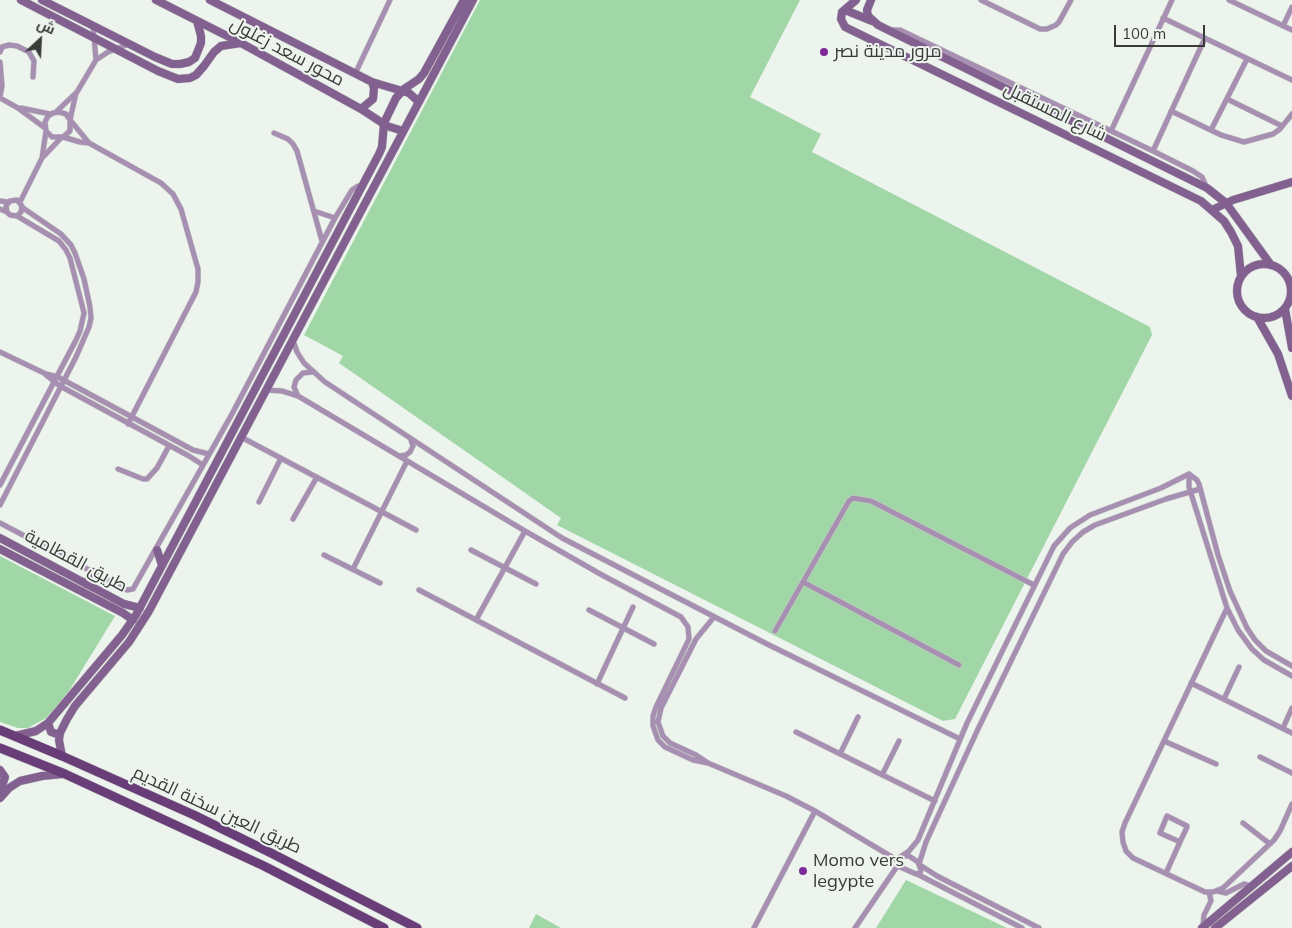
<!DOCTYPE html>
<meta charset="utf-8">
<style>
body{margin:0}
#map{position:relative;width:1292px;height:928px;overflow:hidden;background:#edf3ed;font-family:Mulish,Cairo,sans-serif}
canvas{display:block}
.north{position:absolute;left:15px;top:15px;width:50px;height:50px;-webkit-text-stroke:4px #edf3ed;paint-order:stroke;rotate:25deg;font-size:14px;font-weight:700;line-height:20px;text-align:center;color:#393b39}
.north::after{content:'';display:block;margin:auto;width:18px;height:22px;background:#393b39;clip-path:polygon(50% 0,100% 100%,50% 72%,0 100%)}
.scale{position:absolute;left:1114px;top:25px;width:91px;height:22px;box-sizing:border-box;border:2px solid #393b39;border-top:0;padding-left:6px;font-size:15px;line-height:18px;white-space:nowrap;color:#393b39;-webkit-text-stroke:4px #edf3ed;paint-order:stroke}
</style>
<div id="map">
<canvas width="1292" height="928"></canvas>
<div class="north">ش</div>
<div class="scale">100 m</div>
</div>
<script>
const context = document.querySelector('canvas').getContext('2d');
context.lineJoin = 'round';
function fillPath(path, color) {
  context.fillStyle = color;
  context.fill(path, 'evenodd');
}
function shape(rows) {
  const path = new Path2D();
  for (const r of rows) {
    if (r.length === 3) {
      path.moveTo(r[0] + r[2], r[1]);
      path.arc(r[0], r[1], r[2], 0, 2 * Math.PI);
      continue;
    }
    path.moveTo(r[0], r[1]);
    for (let i = 2; i < r.length; i += 2) path.lineTo(r[i], r[i + 1]);
  }
  return path;
}
function strokePath(path, color, width, dash) {
  context.strokeStyle = color;
  context.lineWidth = width;
  context.lineCap = dash ? 'butt' : 'round';
  context.setLineDash(dash || []);
  context.stroke(path);
}
function drawText(font, color, halo, rows, align = 'center') {
  context.font = font + ' Mulish,Cairo,sans-serif';
  context.lineWidth = 4;
  context.setLineDash([]);
  context.textBaseline = 'middle';
  context.strokeStyle = halo;
  context.fillStyle = color;
  for (const [text, x, y, turn = 0] of rows) {
    context.save();
    context.translate(x, y);
    context.rotate((+turn || 0) * Math.PI / 180);
    context.textAlign = isNaN(turn) ? turn : align;
    if (halo) context.strokeText(text, 0, 0);
    context.fillText(text, 0, 0);
    context.restore();
  }
}
const green = shape([
 [480,0,800,0,750,97,821,134,812,152,1150,327,1152,335,955,719,943,721,557,525,561,518,339,363,343,356,304,335],
 [0,556,115,616,58,709,46,718,28,728,18,728,0,722],
 [906,880,1007,928,876,928],
 [536,914,561,928,529,928]
]);
const street = shape([
 [981,0,1040,29,1047,29,1056,25,1059,22,1071,0],
 [1229,0,1292,30],
 [1163,18,1292,80],
 [93,25,96,60],
 [1283,26,1292,7],
 [889,30,900,30,1153,151,1193,171,1202,177,1207,188],
 [0,52,2,47,9,45,17,46,29,52,34,61,33,77],
 [0,62,2,86,0,97],
 [355,74,390,0],
 [0,98,18,108,45,128],
 [1227,99,1282,126],
 [21,108,50,114],
 [1171,111,1221,135,1244,142,1273,134,1280,129,1292,114],
 [56,112,77,92,96,60,108,52,129,44],
 [70,120,76,93],
 [71,121,89,143,161,183,173,194,181,209,198,269,198,282,196,292,128,424],
 [1211,130,1247,59],
 [1111,131,1172,0],
 [274,133,288,139,293,144,297,151,322,241],
 [63,137,80,142,89,143],
 [1153,151,1205,38],
 [42,158,46,131,45,122,48,116,53,113,59,112,66,114,70,120,70,131,63,137,52,137,46,131],
 [0,201,8,202],
 [20,202,42,158,61,138],
 [0,209,7,212,10,215,17,216,21,212,22,206,17,200,10,201,6,206,7,212],
 [314,211,335,218],
 [293,340,297,352,304,363,325,382,562,538,767,644,960,739],
 [0,352,46,374,58,377,193,450,209,454],
 [46,375,60,386,189,456,203,465],
 [266,390,282,391,298,396,525,531,602,575,681,617,688,627,689,639,656,707,653,716,653,726,658,740,665,747,693,760,708,763],
 [298,396,294,387,296,380,303,373,312,372],
 [241,437,416,530],
 [400,456,406,455,410,452,413,446,411,440],
 [118,469,143,479,147,479,157,468,169,446],
 [1189,474,1189,487,1227,608,1238,630,1252,649,1264,660,1292,676],
 [1189,474,1197,480,1199,484,1218,555,1230,591,1247,628,1255,640,1266,651,1292,666],
 [0,485,76,340,80,331,84,313,70,258,66,250,59,241,17,216],
 [259,502,281,458],
 [0,505,76,357,89,327,91,318,90,307,84,279,75,253,71,245,61,234,23,208],
 [293,519,317,477],
 [0,523,127,590,133,589,232,414,335,218,352,190,358,186,362,186],
 [471,550,536,584],
 [324,555,380,583],
 [353,569,407,461],
 [803,582,959,665],
 [419,590,625,698],
 [1227,608,1125,823,1122,832,1123,842,1126,851,1133,858,1205,892,1213,892,1223,888,1274,840,1280,831,1292,804],
 [589,610,654,644],
 [714,617,696,639,661,708,658,722,663,736,670,743,696,755,708,763,786,796,815,811,897,860],
 [476,620,525,531],
 [775,631,849,501,853,498,871,501,1034,585],
 [1191,683,1292,733],
 [597,684,633,607],
 [1224,699,1239,667],
 [1283,728,1292,708],
 [796,732,935,801],
 [1164,741,1216,764],
 [840,754,858,717],
 [1260,757,1292,773],
 [882,775,899,741],
 [1243,823,1270,844],
 [902,856,909,856,918,862,921,870,920,873,916,874,900,867,897,860,900,857,909,851,918,840,967,723,1054,546,1070,528,1090,515,1161,488,1189,474],
 [919,864,926,842,978,729,1063,554,1072,542,1083,532,1095,525,1166,499,1200,489],
 [920,865,937,876,1039,928],
 [1166,873,1180,842,1187,827,1187,826,1167,816,1160,833,1180,842],
 [917,874,1022,928],
 [1217,891,1226,893,1244,884,1251,886],
 [1203,926,1204,915,1211,901,1209,892],
 [754,928,815,811],
 [855,928,898,865]
]);
const secondary = shape([
 [21,0,158,71,178,79,190,78,196,75,204,66,214,52,221,46,241,43],
 [42,0,155,57,172,64,180,64,189,62,195,58,201,43,201,36,197,21],
 [156,0,241,43,361,109,387,126,403,131],
 [210,0,372,82,409,93,419,102],
 [856,0,842,12,841,19,845,27,1201,201,1224,221,1231,232,1238,246,1241,276],
 [871,0,867,10,868,16,878,25,1207,188,1226,203,1271,265],
 [845,10,872,21],
 [361,109,373,99,374,88,372,82],
 [1212,210,1233,200,1292,182],
 [1264,291,27],
 [1285,309,1292,348],
 [1257,317,1278,354,1292,396],
 [0,538,124,604,140,608],
 [0,549,123,613,133,620],
 [157,550,162,565],
 [86,584,93,572],
 [48,723,51,732,57,734,60,733],
 [15,736,36,731,48,723,122,635,136,615,379,154,382,147,384,123,396,98,404,89,419,79,424,73,464,0],
 [62,756,59,740,60,733,67,719,75,706,129,642,149,611,473,0],
 [0,770,5,777,0,792],
 [0,798,9,788,20,781,42,776,63,774],
 [1202,928,1292,852],
 [1215,928,1292,866]
]);
const primary = shape([
 [0,730,62,756,194,815,271,853,417,928],
 [0,748,65,774,264,866,384,928]
]);
const markers = [
 [824,52,5,"#7d2b9a"],
 [803,871,5,"#7d2b9a"]
];
const streetNames = [
 ["محور سعد زغلول",287,52,28],
 ["شارع المستقبل",1055,112,26],
 ["طريق القطامية",76,561,28],
 ["طريق العين سخنة القديم",217,810,25]
];
const poiNames = [
 ["مرور مدينة نصر",834,52],
 ["Momo vers",813,861],
 ["legypte",813,882]
];
fillPath(green, '#a1d7a7');
strokePath(street, '#c9cec9', 6);
strokePath(secondary, '#c9cec9', 9);
strokePath(primary, '#c9cec9', 10);
strokePath(street, '#a68fb1', 5);
strokePath(secondary, '#826090', 8);
strokePath(primary, '#683d78', 9);
for (const [x, y, r, color] of markers) {
  const dot = new Path2D();
  dot.arc(x, y, r, 0, 2 * Math.PI);
  context.fillStyle = color;
  context.fill(dot);
  strokePath(dot, '#edf3ed', 2);
}
drawText('18px', '#393b39', '#edf3ed', streetNames);
drawText('18px', '#393b39', '#edf3ed', poiNames, 'left');
</script>
